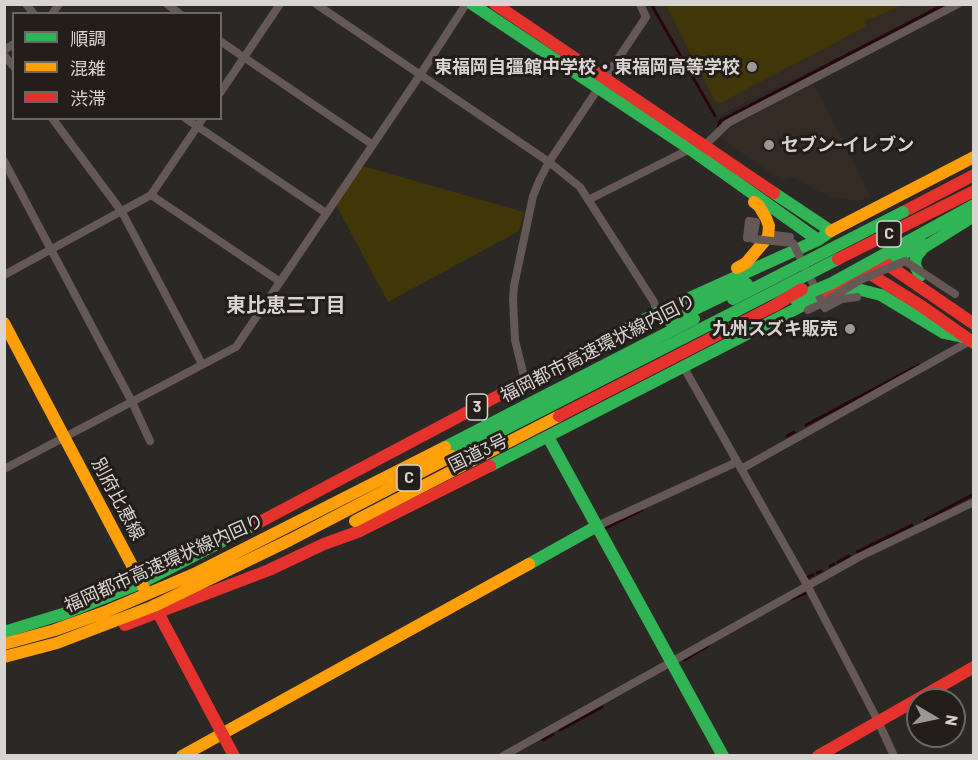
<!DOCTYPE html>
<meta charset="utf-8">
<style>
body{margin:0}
#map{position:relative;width:978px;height:760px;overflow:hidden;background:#2b2826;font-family:Barlow,"Noto Sans JP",sans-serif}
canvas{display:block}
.frame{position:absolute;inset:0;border:6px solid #d8d4d2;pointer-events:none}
.legend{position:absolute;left:12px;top:12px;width:210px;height:108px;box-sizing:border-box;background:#231e1a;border:2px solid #6b6764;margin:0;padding:8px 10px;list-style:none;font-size:18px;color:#d8d4d2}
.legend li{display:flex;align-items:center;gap:12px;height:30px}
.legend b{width:30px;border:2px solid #6b6764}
.north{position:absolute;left:906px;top:688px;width:60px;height:60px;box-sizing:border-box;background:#231e1a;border:2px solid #6b6764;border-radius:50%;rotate:99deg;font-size:16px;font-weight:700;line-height:24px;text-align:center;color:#d8d4d2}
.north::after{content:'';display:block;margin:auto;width:21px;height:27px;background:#9b9896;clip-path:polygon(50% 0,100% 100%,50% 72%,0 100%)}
</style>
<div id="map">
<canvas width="978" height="760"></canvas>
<div class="frame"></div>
<ul class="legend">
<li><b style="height:8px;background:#30b455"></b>順調</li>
<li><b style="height:8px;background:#ff9f0a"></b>混雑</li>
<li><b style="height:8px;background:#e5322d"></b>渋滞</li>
</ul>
<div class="north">N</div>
</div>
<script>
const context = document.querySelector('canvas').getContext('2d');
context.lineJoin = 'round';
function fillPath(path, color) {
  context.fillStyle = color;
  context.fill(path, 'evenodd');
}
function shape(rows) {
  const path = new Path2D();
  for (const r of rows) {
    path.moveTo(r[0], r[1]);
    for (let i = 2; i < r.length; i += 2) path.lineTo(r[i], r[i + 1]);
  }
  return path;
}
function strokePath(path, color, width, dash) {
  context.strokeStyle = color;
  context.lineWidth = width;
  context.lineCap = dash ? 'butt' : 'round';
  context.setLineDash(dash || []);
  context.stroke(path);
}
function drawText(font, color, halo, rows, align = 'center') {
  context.font = font + ' Barlow,"Noto Sans JP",sans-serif';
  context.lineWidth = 6;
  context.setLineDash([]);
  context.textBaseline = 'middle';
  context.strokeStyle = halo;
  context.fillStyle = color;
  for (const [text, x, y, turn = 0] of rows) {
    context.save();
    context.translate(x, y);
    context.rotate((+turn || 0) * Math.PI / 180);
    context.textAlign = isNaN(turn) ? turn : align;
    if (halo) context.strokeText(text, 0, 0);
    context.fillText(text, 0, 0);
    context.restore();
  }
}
const built = shape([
 [650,5,948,5,713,118],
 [813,84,847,147,871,197,857,201,829,197,792,177,783,181,719,138,730,128]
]);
const green = shape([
 [666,5,903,5,865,21,865,27,720,103,715,101],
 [363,166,524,212,519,231,388,302,336,205]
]);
const stream = shape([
 [651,4,715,116],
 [718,128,720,121,945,4],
 [806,425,919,365],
 [787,436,794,432],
 [925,520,974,494],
 [604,529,642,510],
 [857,552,912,525],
 [838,562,849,556],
 [830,566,834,564],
 [817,573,821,571],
 [808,577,813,575],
 [791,599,806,593],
 [684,660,708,646],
 [560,730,602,707],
 [543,740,553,734]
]);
const street = shape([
 [26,4,34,14],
 [167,4,180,14],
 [316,4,549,162,580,187,654,302,657,313],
 [52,14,59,4],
 [220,41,373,145],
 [4,50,14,44],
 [4,55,14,67],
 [220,93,280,4],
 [52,118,122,212,202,364],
 [185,118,326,213],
 [705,145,728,123,958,4],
 [4,161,132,402,150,441],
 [151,195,279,281],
 [588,200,690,149],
 [773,241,774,235,790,237],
 [4,275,151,195,203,118],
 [683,366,807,585,878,721,894,756],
 [525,381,515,340,513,300,514,286,533,196,540,179,549,162,646,17,640,4],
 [4,469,236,347,420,75,466,4],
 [741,469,970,341],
 [597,526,737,462],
 [503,756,859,557,974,502]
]);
const fast = shape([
 [472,4,690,149,818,240],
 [885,263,923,244],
 [920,276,915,265,916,257,923,248,974,216],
 [831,293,861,290,881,295,944,333,963,337],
 [670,321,747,284],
 [577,354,663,310,818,240,831,231,774,193],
 [548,437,723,756],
 [490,466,823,295],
 [529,564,597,526],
 [4,632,66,613,141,583,256,524]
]);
const slow = shape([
 [831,231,974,157],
 [737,268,746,263,768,237,769,226,766,218,759,206,754,202],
 [4,323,145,590],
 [182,756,529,564]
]);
const jam = shape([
 [495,4,774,193],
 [903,212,974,175],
 [867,272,920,305,974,343],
 [823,295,885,263,974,324],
 [256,524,577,354],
 [154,605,234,756],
 [125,625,269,570,324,544,360,531,490,466],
 [818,756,974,667]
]);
const streetBridge = shape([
 [747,238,749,221,756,222,753,239,793,243,825,308,842,299,857,297],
 [808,310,823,303,860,280,905,261,955,294]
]);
const fastBridge = shape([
 [733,299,903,212],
 [795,299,832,283,974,205],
 [445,447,694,319],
 [452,456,838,259]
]);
const slowBridge = shape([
 [355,521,559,416],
 [4,644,55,630,105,612,194,574,445,447],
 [4,657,57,643,154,606,290,540,452,456]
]);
const jamBridge = shape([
 [838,259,974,191],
 [559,416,774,306,802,289]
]);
const markers = [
 [752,67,6,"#9b9896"],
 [769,145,6,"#9b9896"],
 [850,329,6,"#9b9896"]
];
const shields = [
 [889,234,24],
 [477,407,21],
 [409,478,24]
];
const shieldNames = [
 ["C",889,234],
 ["3",477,407],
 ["C",409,478]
];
const poiNames = [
 ["東福岡自彊館中学校・東福岡高等学校",740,67],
 ["セブン-イレブン",781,145,"left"],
 ["九州スズキ販売",838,329]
];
const streetNames = [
 ["福岡都市高速環状線内回り",598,348,-27],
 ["国道3号",478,453,-26],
 ["別府比恵線",118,499,62],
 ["福岡都市高速環状線内回り",164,563,-24]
];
const neighbourhoodNames = [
 ["東比恵三丁目",286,305]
];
fillPath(built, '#352b25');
fillPath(green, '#413607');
strokePath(stream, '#2a040d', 3);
strokePath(street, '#655856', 8);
strokePath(fast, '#30b455', 12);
strokePath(slow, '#ff9f0a', 12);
strokePath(jam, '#e5322d', 12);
strokePath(streetBridge, '#655856', 8);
strokePath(fastBridge, '#30b455', 12);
strokePath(slowBridge, '#ff9f0a', 12);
strokePath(jamBridge, '#e5322d', 12);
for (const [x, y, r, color] of markers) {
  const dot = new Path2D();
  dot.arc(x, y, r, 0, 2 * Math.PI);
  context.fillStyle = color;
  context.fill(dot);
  strokePath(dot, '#231e1a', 2);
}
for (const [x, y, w] of shields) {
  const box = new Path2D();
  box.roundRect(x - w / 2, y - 13, w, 26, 4.5);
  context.fillStyle = '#231e1a';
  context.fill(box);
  strokePath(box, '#d8d4d2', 1.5);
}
drawText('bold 16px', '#d8d4d2', null, shieldNames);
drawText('bold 18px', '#d8d4d2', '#231e1a', poiNames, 'right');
drawText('18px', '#d8d4d2', '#231e1a', streetNames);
drawText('bold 20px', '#d8d4d2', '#231e1a', neighbourhoodNames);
</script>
